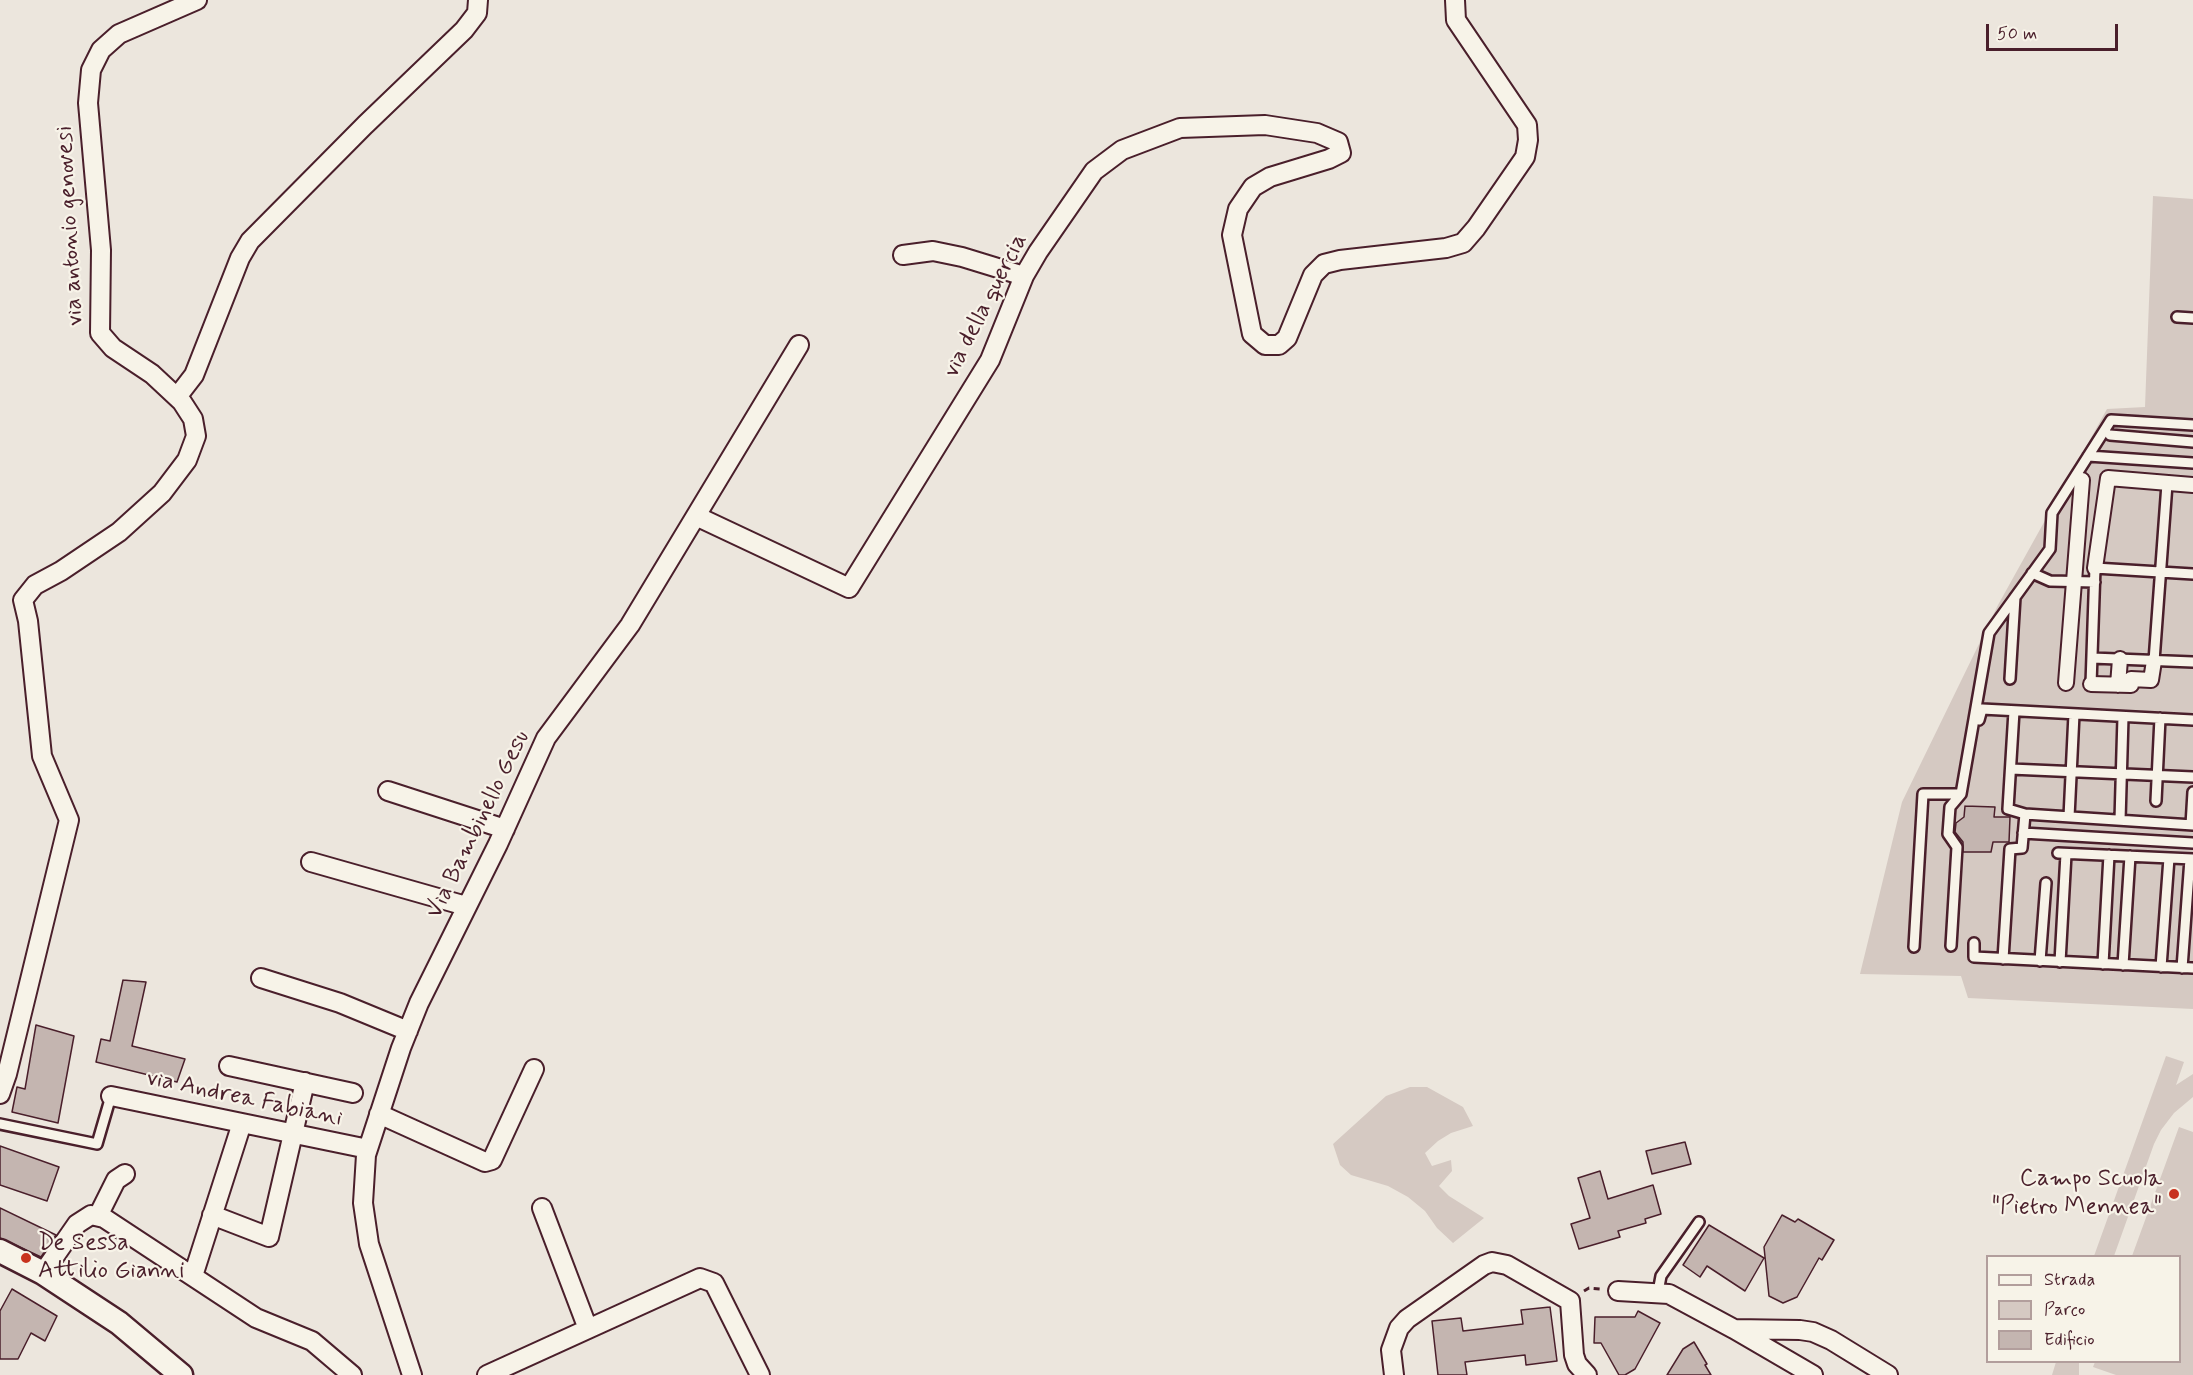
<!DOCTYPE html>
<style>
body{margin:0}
#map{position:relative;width:2193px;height:1375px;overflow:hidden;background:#ece6dd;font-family:Mynerve,sans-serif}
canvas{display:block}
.legend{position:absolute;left:1986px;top:1255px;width:195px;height:108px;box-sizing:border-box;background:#f7f3e8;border:2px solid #b29e9c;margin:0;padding:8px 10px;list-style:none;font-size:18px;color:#4a1f2b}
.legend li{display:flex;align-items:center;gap:12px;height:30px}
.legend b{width:30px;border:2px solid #b29e9c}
.scale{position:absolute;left:1986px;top:24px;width:132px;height:27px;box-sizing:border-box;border:3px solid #4a1f2b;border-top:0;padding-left:8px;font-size:18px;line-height:21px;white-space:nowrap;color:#4a1f2b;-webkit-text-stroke:4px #f7f3e8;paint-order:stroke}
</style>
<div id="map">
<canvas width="2193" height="1375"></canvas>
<ul class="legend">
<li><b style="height:8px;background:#f7f3e8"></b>Strada</li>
<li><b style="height:16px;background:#d5c9c2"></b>Parco</li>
<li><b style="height:16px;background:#c4b5b0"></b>Edificio</li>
</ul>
<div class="scale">50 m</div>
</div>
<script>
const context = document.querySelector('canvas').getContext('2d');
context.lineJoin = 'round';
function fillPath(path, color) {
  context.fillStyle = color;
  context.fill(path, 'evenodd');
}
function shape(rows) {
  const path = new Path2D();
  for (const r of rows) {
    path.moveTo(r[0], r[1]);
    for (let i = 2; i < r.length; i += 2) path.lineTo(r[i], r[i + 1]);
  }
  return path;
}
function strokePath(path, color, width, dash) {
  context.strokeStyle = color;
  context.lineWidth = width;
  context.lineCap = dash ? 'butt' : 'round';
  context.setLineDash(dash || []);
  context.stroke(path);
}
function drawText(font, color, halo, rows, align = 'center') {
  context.font = font + ' Mynerve,sans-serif';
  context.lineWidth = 4.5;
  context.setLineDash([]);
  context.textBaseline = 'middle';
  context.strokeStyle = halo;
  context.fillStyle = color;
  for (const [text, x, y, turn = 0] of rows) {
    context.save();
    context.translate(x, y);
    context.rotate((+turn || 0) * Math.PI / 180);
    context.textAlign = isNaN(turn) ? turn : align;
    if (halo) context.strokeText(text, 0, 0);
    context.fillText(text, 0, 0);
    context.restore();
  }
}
const green = shape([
 [2153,196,2193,199,2193,1009,1968,998,1961,976,1860,974,1902,802,1998,605,2107,409,2145,407],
 [2166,1056,2184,1062,2176,1085,2193,1074,2193,1097,2174,1113,2161,1130,2154,1144,2114,1256,2094,1256],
 [1410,1087,1427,1087,1463,1107,1473,1126,1451,1133,1438,1141,1425,1153,1432,1166,1451,1160,1452,1171,1439,1186,1449,1196,1484,1218,1453,1243,1437,1228,1425,1211,1408,1197,1388,1186,1351,1175,1340,1165,1333,1144,1386,1096],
 [2179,1127,2193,1132,2193,1375,2116,1375,2093,1367,2095,1362,2180,1362,2180,1256,2132,1256],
 [2056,1362,2079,1362,2079,1375,2052,1375]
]);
const building = shape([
 [1965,806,1995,807,1994,817,2010,817,2009,842,1993,842,1991,852,1963,852,1963,842,1955,832,1956,823,1964,817,1965,806],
 [123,980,146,982,132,1046,185,1059,177,1082,96,1062,101,1039,110,1041,123,980],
 [36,1025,74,1036,58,1123,12,1112,17,1087,25,1089,36,1025],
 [1685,1142,1691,1164,1652,1174,1646,1151,1685,1142],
 [0,1146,59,1167,47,1201,0,1185,0,1146],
 [1600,1171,1608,1199,1653,1185,1661,1214,1645,1219,1646,1223,1618,1231,1620,1237,1579,1249,1571,1224,1590,1218,1578,1178,1600,1171],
 [0,1208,56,1235,41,1257,0,1238,0,1208],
 [1782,1215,1795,1222,1798,1219,1834,1240,1822,1260,1819,1258,1797,1297,1783,1303,1769,1296,1764,1247,1782,1215],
 [1709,1225,1764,1258,1745,1291,1707,1266,1700,1277,1683,1265,1709,1225],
 [12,1289,57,1316,45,1341,31,1333,18,1359,0,1359,0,1311,12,1289],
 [1550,1307,1557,1361,1526,1365,1525,1355,1465,1362,1467,1375,1438,1375,1432,1321,1461,1318,1463,1331,1523,1324,1521,1310,1550,1307],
 [1638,1311,1660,1323,1635,1369,1625,1375,1619,1375,1601,1343,1594,1343,1595,1317,1635,1317,1638,1311],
 [1694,1342,1707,1364,1705,1365,1711,1375,1667,1375,1683,1349,1694,1342]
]);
const path = shape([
 [1584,1291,1589,1288,1601,1289]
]);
const service = shape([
 [2177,317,2193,318],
 [2110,435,2193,442],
 [2088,456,2193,463],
 [2032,573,2050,581,2095,582],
 [2092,658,2193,662],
 [2154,661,2167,484],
 [2010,679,2015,597],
 [2091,684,2095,568,2193,574],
 [1979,720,1982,709,2193,720],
 [2011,769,2193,777],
 [2156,801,2160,718],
 [2025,814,2193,825],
 [2069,817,2074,714],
 [2120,820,2123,717],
 [2191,825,2193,792],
 [2023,833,2193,843],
 [2058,853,2193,859],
 [1974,943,1974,957,2193,968],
 [1951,946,1957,847,1948,834,1950,807,1961,794,1989,633,2050,549,2052,513,2111,420,2193,425],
 [1914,947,1923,794,1961,794],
 [2003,959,2010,849,2022,848,2025,814,2008,809,2014,711],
 [2040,961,2046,883],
 [2060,962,2066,854],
 [2103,964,2109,855],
 [2123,965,2130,856],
 [2161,967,2169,858],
 [2182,968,2190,859],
 [0,1124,97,1144,111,1096],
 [1658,1292,1661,1276,1699,1222]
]);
const pedestrian = shape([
 [2095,568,2108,478,2193,485],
 [2066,683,2082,480],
 [2091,684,2131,685,2131,679,2151,680,2154,661],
 [2118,685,2120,659]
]);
const minor = shape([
 [903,255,933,251,962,257,1024,276],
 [177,397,194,375,240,258,250,241,365,125,464,30,477,13,478,0],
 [696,516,849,588,990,360,1024,276,1038,252,1094,171,1122,150,1180,128,1265,125,1317,133,1338,142,1341,153,1329,159,1270,177,1253,187,1238,209,1232,235,1252,334,1265,345,1279,345,1287,338,1313,275,1324,264,1340,260,1446,248,1463,243,1476,228,1525,157,1528,140,1527,125,1456,20,1455,0],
 [388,791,505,829],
 [311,862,466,906],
 [261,978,340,1003,408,1031],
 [229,1066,353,1093],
 [0,1094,7,1074,69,820,42,756,28,621,23,600,35,585,61,571,119,532,162,493,187,460,196,436,193,419,182,402,152,374,113,348,100,333,101,250,88,103,91,70,101,50,119,34,197,0],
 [111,1096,368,1149],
 [379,1114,485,1162,492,1160,534,1069],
 [542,1208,588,1329],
 [212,1215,269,1237,305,1082],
 [98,1216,116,1180,125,1174],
 [43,1273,77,1224,91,1215,104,1218,256,1318,312,1341,352,1375],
 [193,1276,242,1123],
 [1618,1291,1669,1294,1734,1329],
 [412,1375,369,1244,363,1203,366,1155,401,1048,419,1003,498,844,546,738,630,625,799,345],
 [487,1375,700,1278,714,1283,760,1375],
 [1394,1375,1391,1350,1399,1328,1407,1319,1484,1265,1492,1262,1507,1265,1570,1301,1574,1355,1577,1364,1587,1375],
 [1813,1375,1734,1329,1800,1330,1813,1332,1831,1340,1888,1375]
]);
const tertiary = shape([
 [0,1251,43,1273,119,1323,181,1375]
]);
const markers = [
 [2174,1194,6,"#c8321e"],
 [26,1258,6,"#c8321e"]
];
const streetNames = [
 ["via antonio genovesi",71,226,-93],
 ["via della quercia",986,306,-63],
 ["Via Bambinello Gesu",479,825,-64],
 ["via Andrea Fabiani",244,1099,12]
];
const poiNames = [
 ["Campo Scuola",2162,1180],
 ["\"Pietro Mennea\"",2162,1208],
 ["De Sessa",38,1244,"left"],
 ["Attilio Gianni",38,1272,"left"]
];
fillPath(green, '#d5c9c2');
fillPath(building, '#c4b5b0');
strokePath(building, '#4a1f2b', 1.5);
strokePath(service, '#4a1f2b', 14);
strokePath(pedestrian, '#4a1f2b', 18);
strokePath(minor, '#4a1f2b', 22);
strokePath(tertiary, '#4a1f2b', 27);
strokePath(path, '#4a1f2b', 3, [6, 4.5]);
strokePath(service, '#f7f3e8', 9);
strokePath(pedestrian, '#f7f3e8', 14);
strokePath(minor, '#f7f3e8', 18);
strokePath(tertiary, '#f7f3e8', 22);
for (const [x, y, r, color] of markers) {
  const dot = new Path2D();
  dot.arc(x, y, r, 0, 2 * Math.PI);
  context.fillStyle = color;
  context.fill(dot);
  strokePath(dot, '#f7f3e8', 2);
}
drawText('24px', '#4a1f2b', '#f7f3e8', streetNames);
drawText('24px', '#4a1f2b', '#f7f3e8', poiNames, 'right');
</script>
